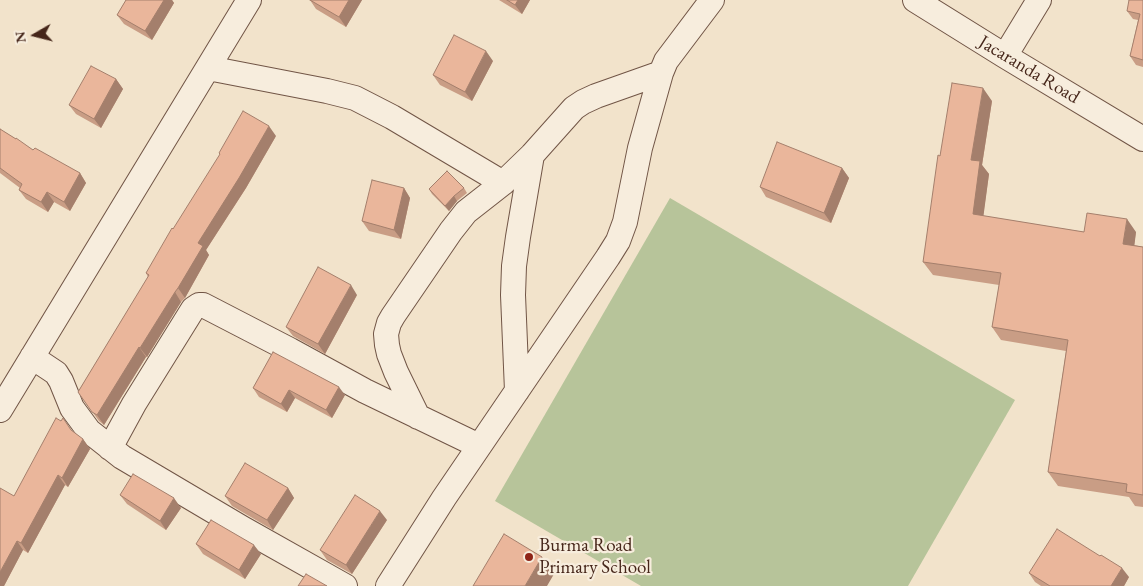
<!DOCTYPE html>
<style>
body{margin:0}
#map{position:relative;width:1143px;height:586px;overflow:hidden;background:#f2e3cb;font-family:"EB Garamond",serif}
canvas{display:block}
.north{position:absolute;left:10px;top:10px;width:50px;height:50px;-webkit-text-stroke:4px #f7eddd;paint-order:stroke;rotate:262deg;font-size:14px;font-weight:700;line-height:20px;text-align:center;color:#46261a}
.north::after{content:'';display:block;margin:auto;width:18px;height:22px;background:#46261a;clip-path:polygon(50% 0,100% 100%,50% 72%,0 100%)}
</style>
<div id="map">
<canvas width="1143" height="586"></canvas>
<div class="north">N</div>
</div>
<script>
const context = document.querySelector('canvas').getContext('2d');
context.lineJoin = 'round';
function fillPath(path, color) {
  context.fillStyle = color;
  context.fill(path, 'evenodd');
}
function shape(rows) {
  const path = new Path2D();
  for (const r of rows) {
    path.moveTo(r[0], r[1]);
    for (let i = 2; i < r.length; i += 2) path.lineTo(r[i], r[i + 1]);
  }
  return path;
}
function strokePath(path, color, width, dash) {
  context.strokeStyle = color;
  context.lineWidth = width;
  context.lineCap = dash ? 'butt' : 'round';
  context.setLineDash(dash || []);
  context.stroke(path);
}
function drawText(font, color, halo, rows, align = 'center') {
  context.font = font + ' "EB Garamond",serif';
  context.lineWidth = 4.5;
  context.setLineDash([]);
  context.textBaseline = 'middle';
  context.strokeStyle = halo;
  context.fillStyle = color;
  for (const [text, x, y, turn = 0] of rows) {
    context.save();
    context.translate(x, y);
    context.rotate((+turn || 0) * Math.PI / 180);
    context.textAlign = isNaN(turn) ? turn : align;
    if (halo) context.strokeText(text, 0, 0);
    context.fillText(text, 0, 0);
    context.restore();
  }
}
const green = shape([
 [670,198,1015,400,908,586,641,586,495,501]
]);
const minor = shape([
 [915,0,1005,56,1143,139],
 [1005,56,1039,0],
 [208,68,327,91,355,98,392,117,503,183],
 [32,357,56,373,61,381,72,408,89,431,122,457,242,528,345,586],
 [517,391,513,295,514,266,518,237,532,155],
 [0,410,249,0],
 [418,417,396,372,389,354,387,345,386,334,389,323,393,316,451,231,466,212,503,183,532,155,574,108,583,102,596,96,661,73],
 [110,448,134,404,193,309,199,305,203,305,290,350,365,391,479,446],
 [388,586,444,498,608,257,618,241,625,222,640,148,661,73,666,61,712,0]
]);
const wall = shape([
 [126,0,172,0,174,3,152,40,124,24,117,15],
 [310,0,362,0,346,27,316,9],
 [499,0,530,0,522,14],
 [1143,0,1143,67,1136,65,1130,56,1138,20,1133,19,1127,11],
 [493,61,472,101,440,85,433,75],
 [116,79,123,89,101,128,76,114,69,105],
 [992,101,982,165,989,174,983,216,1084,232,1136,232,1134,245,1143,247,1143,507,1135,506,1129,497,1058,486,1048,472,1066,351,1001,340,992,327,999,285,933,275,923,262,940,156],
 [0,129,33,150,80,173,86,183,70,211,54,202,48,212,26,199,19,190,20,188,0,173],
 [276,136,246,188,206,250,209,255,185,298,181,302,147,357,146,357,104,425,99,421,78,392,148,277,146,273,173,229],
 [842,168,849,178,831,223,766,197,760,187],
 [404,188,410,198,401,239,369,231,362,221],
 [464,188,467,193,457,201,449,211,432,194,429,189],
 [357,295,325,354,293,336,286,327],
 [273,352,345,395,332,418,295,398,287,412,259,397,253,388],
 [83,439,90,449,68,487,65,485,28,553,23,550,4,586,14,496],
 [288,488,294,498,273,530,232,506,225,496],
 [120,495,181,508,166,530,127,504],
 [387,520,352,574,327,560,320,550],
 [196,544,261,554,245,579,203,554],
 [1029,573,1129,577,1124,586,1041,586,1035,582]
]);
const shadedWall = shape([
 [164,0,172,0,174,3,152,40,145,31],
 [349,0,362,0,346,27,339,17],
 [518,0,530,0,522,14,515,5],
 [486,51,493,61,472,101,465,92],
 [116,79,123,89,101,128,94,119],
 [983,88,992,101,982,165,989,174,982,227,973,214,971,160],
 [269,126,276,136,246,188,206,250,209,255,185,298,178,288,198,243],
 [842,168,849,178,831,223,824,213],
 [80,173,86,183,70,211,64,202],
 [404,188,410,198,401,239,394,230],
 [47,192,54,202,48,212,41,202],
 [454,196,457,201,449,211,445,206],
 [1127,219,1136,232,1133,257,1123,244],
 [351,285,357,295,325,354,318,344],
 [175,292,181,302,147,357,140,348],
 [139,347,146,357,104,425,97,415],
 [339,387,345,395,332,418,326,410],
 [289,390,295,398,287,412,281,404],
 [83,439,90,449,68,487,62,478],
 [58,475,65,485,28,553,21,543],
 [288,488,294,498,273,530,267,520],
 [174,498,181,508,166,530,160,521],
 [380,511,387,520,352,574,346,565],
 [17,541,23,550,4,586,0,586,0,572],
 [254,545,261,554,245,579,239,570],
 [542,557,554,574,547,586,525,586],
 [1122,568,1129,577,1124,586,1111,586]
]);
const building = shape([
 [126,0,164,0,145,31,117,15,126,0],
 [310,0,349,0,339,17,310,0],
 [507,0,518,0,515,5,507,0],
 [1129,0,1143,0,1143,60,1130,56,1140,14,1127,11,1129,0],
 [454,35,486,51,465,92,433,75,454,35],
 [91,66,116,79,94,119,69,105,91,66],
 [952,83,983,88,971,160,980,161,973,214,1084,232,1087,213,1127,219,1123,244,1143,247,1143,495,1126,492,1127,484,1048,472,1068,340,992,327,1001,273,923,262,938,155,940,156,952,83],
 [243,111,269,126,239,178,198,243,203,246,178,288,175,292,140,348,139,347,97,415,92,412,78,392,149,275,146,273,172,228,173,229,220,154,219,153,243,111],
 [0,129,16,139,16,138,33,150,35,148,80,173,64,202,47,192,41,202,19,190,22,184,0,168,0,129],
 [777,142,842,168,824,213,760,187,777,142],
 [447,171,464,188,454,196,445,206,429,189,447,171],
 [372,180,404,188,394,230,362,221,372,180],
 [318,267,351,285,318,344,286,327,318,267],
 [273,352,339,387,326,410,289,390,281,404,253,388,273,352],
 [56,418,61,421,63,418,71,430,83,439,62,478,58,475,21,543,17,541,0,572,0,488,14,496,56,418],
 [245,463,288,488,267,520,225,496,245,463],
 [133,474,174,498,160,521,120,495,133,474],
 [355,495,380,511,346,565,320,550,355,495],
 [211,520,254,545,239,570,196,544,211,520],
 [1057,529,1100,556,1101,555,1122,568,1111,586,1050,586,1029,573,1057,529],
 [504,534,542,557,525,586,473,586,504,534],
 [306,574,327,586,298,586,306,574]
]);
const markers = [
 [529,557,5,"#8f2418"]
];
const streetNames = [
 ["Jacaranda Road",1029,70,31]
];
const poiNames = [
 ["Burma Road",539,546],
 ["Primary School",539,568]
];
fillPath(green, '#b7c49a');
strokePath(minor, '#715546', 26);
strokePath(minor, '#f7eddd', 24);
fillPath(wall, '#c99d85');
fillPath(shadedWall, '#a47f6c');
fillPath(building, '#eab69b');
strokePath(building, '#a47f6c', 1);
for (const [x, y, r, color] of markers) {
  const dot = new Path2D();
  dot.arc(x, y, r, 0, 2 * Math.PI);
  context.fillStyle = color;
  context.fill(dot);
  strokePath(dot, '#f7eddd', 2);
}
drawText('19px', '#46261a', '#f7eddd', streetNames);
drawText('19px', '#46261a', '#f7eddd', poiNames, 'left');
</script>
